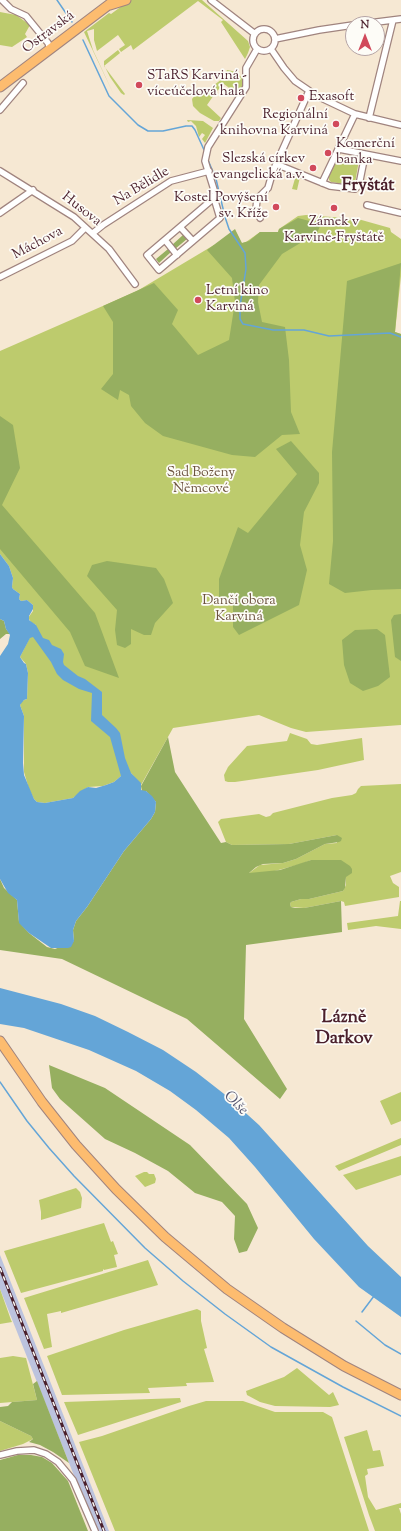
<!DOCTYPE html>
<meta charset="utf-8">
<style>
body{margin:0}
#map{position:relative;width:401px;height:1531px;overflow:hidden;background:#f6e8d3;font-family:"Sorts Mill Goudy",serif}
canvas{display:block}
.north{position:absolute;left:345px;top:16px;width:40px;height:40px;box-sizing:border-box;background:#fdfcf7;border:1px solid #b5a4a5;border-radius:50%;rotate:0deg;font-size:11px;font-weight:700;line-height:16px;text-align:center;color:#4a1f2b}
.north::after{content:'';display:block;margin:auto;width:14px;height:18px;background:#d1495b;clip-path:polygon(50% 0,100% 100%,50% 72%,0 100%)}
</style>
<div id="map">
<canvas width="401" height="1531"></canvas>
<div class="north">N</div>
</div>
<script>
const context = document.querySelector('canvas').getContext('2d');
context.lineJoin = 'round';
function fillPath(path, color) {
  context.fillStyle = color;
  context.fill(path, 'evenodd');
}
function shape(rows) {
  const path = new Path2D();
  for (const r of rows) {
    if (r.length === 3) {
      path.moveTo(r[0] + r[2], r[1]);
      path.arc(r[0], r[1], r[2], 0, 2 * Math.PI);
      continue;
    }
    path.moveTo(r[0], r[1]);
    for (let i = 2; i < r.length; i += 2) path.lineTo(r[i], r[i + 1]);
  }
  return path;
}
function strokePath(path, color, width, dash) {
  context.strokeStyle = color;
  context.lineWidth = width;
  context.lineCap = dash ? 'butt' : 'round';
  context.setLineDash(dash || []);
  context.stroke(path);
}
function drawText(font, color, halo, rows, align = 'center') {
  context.font = font + ' "Sorts Mill Goudy",serif';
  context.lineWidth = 3.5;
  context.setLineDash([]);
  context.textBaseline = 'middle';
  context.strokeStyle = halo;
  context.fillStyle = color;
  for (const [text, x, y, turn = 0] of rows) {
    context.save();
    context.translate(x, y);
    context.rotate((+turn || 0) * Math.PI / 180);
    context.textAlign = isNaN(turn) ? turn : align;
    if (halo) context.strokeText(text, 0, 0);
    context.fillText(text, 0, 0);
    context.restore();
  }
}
const industrial = shape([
 [0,1255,48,1376,109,1531,96,1531,0,1289]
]);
const green = shape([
 [130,0,202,0,248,41,250,47,248,53,245,59,221,22,223,20,198,1,133,50,131,45,121,52,119,49,125,45,118,35,97,51,94,40,94,29,87,31,93,50,114,95,84,32,109,13,111,14],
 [0,12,16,15,30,25,25,34,27,37,12,47,0,45],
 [118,50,120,53,104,66,125,94,124,95,121,93,110,77,104,65,104,61],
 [227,70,237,72,245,82,237,94,224,84,216,92,207,105,221,118,219,121,214,121,200,113,193,106,192,99,197,93,200,96,227,75,226,72],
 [187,120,203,121,213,128,205,143,202,139,205,135,202,133,199,137,196,126,191,121,188,122],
 [339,156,359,160,355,183,352,185,331,182,329,180,329,176],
 [296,175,300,177,297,190,292,189],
 [306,215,358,219,390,228,391,232,401,239,401,276,395,332,401,334,401,725,306,732,291,728,259,715,173,728,141,785,131,773,121,776,114,782,103,786,88,787,73,798,45,803,37,802,34,799,29,789,24,772,24,716,20,705,22,701,27,699,28,673,26,664,20,657,36,625,32,623,28,618,33,611,33,605,27,600,21,601,19,599,20,594,13,589,12,587,13,578,9,566,0,554,0,351,137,291,214,245,217,250,246,242,260,232,278,232,279,229,298,216],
 [290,733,307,739,311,744,317,745,362,738,364,760,318,770,235,782,228,782,225,781,224,775,228,767,247,746,287,741],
 [401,784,401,872,390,876,393,883,399,887,399,897,345,906,344,902,341,901,304,908,291,907,290,904,291,902,301,899,309,899,343,891,346,885,346,877,329,860,311,860,301,864,271,872,253,874,249,873,260,865,283,863,296,859,325,844,337,843,337,835,289,844,232,845,226,842,218,822,221,819,259,814,266,817,270,816,273,813,332,798,352,795,356,793,358,789,361,786],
 [400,901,401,901,401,929,376,926,348,930,347,923,398,916],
 [401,1092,401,1121,391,1125,380,1101],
 [401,1138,401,1145,339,1171,335,1166],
 [401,1156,401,1175,356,1190,343,1175],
 [144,1172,147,1172,149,1174,154,1174,156,1179,155,1183,145,1187,135,1176],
 [76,1188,80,1192,82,1198,81,1208,41,1220,41,1212,39,1200],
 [104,1223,111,1242,113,1241,118,1254,114,1255,117,1267,104,1270,103,1269,103,1271,21,1293,4,1251],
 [148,1260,158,1285,61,1313,61,1311,47,1314,52,1347,44,1349,24,1298],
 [0,1289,11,1320,12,1322,0,1324],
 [197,1309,201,1311,201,1321,207,1348,204,1349,214,1382,186,1383,187,1386,148,1388,150,1393,62,1395,47,1356,124,1330],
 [13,1356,26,1358,37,1400,0,1403,0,1358],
 [297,1368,329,1395,333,1392,339,1405,330,1407,275,1406,260,1402,247,1395,246,1391,284,1377],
 [180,1398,181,1402,78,1435,64,1402],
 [206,1401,243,1401,275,1412,323,1412,332,1417,369,1531,115,1531,79,1442,102,1436,189,1406],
 [0,1421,31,1436,33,1439,23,1444,0,1451],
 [367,1430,373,1451,380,1450,384,1466,367,1469,368,1474,365,1476,368,1497,376,1510,401,1503,401,1508,399,1508,401,1514,401,1531,375,1531,369,1515,344,1437]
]);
const forest = shape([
 [298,218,321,224,317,233,282,254,259,285,258,302,262,322,285,327,289,360,291,412,300,434,282,435,255,457,232,455,163,436,145,423,131,406,129,395,120,390,118,400,101,389,113,374,113,322,103,306,154,283,178,310,172,324,198,355,229,340,235,302,232,278,207,250,235,229,242,243,249,241,260,232,278,232,279,229],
 [183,235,187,239,175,249,172,245],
 [168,249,171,252,159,263,156,259],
 [401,263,395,332,401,334,401,589,372,590,345,593,329,584,333,541,332,452,347,281],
 [0,416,13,425,20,468,2,505,95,613,119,678,85,666,70,632,0,549],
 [291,441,319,473,319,483,304,512,300,545,307,570,299,605,239,635,233,627,233,605,219,597,219,579,238,527,248,533,297,474,276,449],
 [107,561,156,568,164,579,173,603,155,623,151,635,144,635,131,629,131,644,125,648,117,645,115,630,117,610,87,576,92,565],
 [401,614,401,661,395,657,391,620,394,615],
 [0,619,4,621,6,629,10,634,6,634,0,639],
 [377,629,385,635,390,677,378,686,363,691,350,683,344,665,342,640,355,630],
 [168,737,175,772,221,843,226,842,232,845,289,844,337,835,342,838,341,841,339,842,325,844,296,859,283,863,263,864,256,867,249,873,280,870,311,860,341,860,350,866,352,869,352,873,346,877,345,888,343,891,309,899,301,899,291,902,290,904,291,907,295,908,304,908,341,901,342,932,246,945,244,1019,287,1089,280,1099,187,1019,62,959,0,950,0,879,4,888,17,900,19,922,29,933,47,947,55,949,74,941,73,930,76,921,87,907,124,851,151,819,155,812,156,802,146,791,142,791,141,786],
 [49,1065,105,1088,190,1145,247,1204,258,1228,247,1251,239,1253,234,1239,235,1216,222,1202,195,1193,168,1171,135,1153,105,1139,60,1099,52,1088],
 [37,1381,69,1463,53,1452,40,1445,29,1442,33,1439,31,1436,0,1421,0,1407,8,1406,12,1402,37,1400,33,1384],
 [18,1455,31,1455,42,1457,52,1463,68,1481,88,1531,0,1531,0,1460]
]);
const water = shape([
 [0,554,9,566,13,578,12,587,13,589,20,594,19,599,21,601,27,600,33,605,33,609,29,616,29,620,36,625,43,638,49,640,52,645,61,649,64,654,63,662,64,665,78,676,85,679,102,692,102,715,116,728,120,733,125,758,131,773,141,783,141,790,146,791,152,796,156,802,155,812,151,819,124,851,87,907,76,921,73,930,74,941,71,947,68,948,51,948,29,933,19,923,17,900,8,893,0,879,0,656,8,644,10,635,6,629,4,621,0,619],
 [33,637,51,662,57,674,63,680,79,689,92,693,91,721,110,737,121,776,114,782,106,785,96,788,88,787,80,791,73,798,45,803,37,802,34,799,24,775,23,763,24,716,20,705,24,700,27,699,28,673,26,664,24,663,20,657,30,638],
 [0,988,61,1004,95,1016,128,1032,163,1050,196,1072,228,1097,259,1125,368,1246,401,1277,401,1317,359,1287,314,1239,255,1167,229,1138,196,1110,170,1091,136,1071,89,1050,24,1028,0,1024]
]);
const stream = shape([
 [57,0,72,22],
 [83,40,109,96,138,125,148,131,163,131,186,126,192,126,195,130,205,152],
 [208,160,216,179,225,217,229,229,245,253,246,269,240,306,240,319,243,324,273,330,304,330,329,336,390,333,401,337],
 [0,1082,27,1121,49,1148,74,1176,145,1248,183,1281,225,1314,271,1347,343,1387,401,1416],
 [362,1312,374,1296],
 [356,1321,385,1345,401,1354]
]);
const minor = shape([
 [2,0,11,9,26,16,48,43,50,49],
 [211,0,255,34],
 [361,24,401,19],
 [264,40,11],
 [275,39,319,30,353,25],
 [271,49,284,68,295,81,317,96,355,114,401,125],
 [0,110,23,83],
 [369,118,393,20],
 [339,149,401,161],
 [276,164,330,186,355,189,359,185,365,155],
 [0,171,74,217,109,249,135,284],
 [322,183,355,114],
 [214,198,220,218,159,270,147,255,214,198,215,193,205,161,208,147,246,87,246,68,257,49],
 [367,205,401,213],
 [0,213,33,190],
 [260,218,256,209,257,199,268,188,273,171,309,91],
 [180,227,193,241],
 [93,233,103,225,171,181,209,171],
 [165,240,177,255],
 [0,277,72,241,85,228],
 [0,1455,17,1451,34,1450,46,1454,58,1462,73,1480,95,1531]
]);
const primary = shape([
 [110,5,126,0],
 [0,87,115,0],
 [0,1041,42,1102,76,1145,116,1189,165,1237,227,1289,283,1328,344,1366,401,1395]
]);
const rail = shape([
 [0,1268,104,1531]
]);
const markers = [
 [139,85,4,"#d1495b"],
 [301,98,4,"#d1495b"],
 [336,124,4,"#d1495b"],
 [328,153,4,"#d1495b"],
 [313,168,4,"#d1495b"],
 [276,207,4,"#d1495b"],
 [334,208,4,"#d1495b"],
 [198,300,4,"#d1495b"]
];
const streetNames = [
 ["Ostravská",49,33,-37],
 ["Na Bělidle",142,187,-31],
 ["Husova",81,210,38],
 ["Máchova",38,244,-28]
];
const poiNames = [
 ["STaRS Karviná -",147,77],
 ["víceúčelová hala",147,93],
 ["Exasoft",309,98],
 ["Regionální",328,116,"right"],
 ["knihovna Karviná",328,132,"right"],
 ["Komerční",336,145],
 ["banka",336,161],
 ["Slezská církev",305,160,"right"],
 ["evangelická a.v.",305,176,"right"],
 ["Kostel Povýšení",268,199,"right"],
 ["sv. Kříže",268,215,"right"],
 ["Zámek v",334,223,"center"],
 ["Karviné-Fryštátě",334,239,"center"],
 ["Letní kino",206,292],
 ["Karviná",206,308]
];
const parkNames = [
 ["Sad Boženy",201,474],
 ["Němcové",201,490],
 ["Dančí obora",239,602],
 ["Karviná",239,618]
];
const waterNames = [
 ["Olše",235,1104,45]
];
const districtNames = [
 ["Fryštát",368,187],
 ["Lázně",344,1019],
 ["Darkov",344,1040]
];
fillPath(industrial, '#bcc3de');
fillPath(green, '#bdcb6d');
fillPath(forest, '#96af60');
fillPath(water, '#64a5d7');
strokePath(stream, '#64a5d7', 1.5);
strokePath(minor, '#a0847f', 8);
strokePath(primary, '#a0847f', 11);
strokePath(minor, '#fff', 5.5);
strokePath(primary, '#fdbc6f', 9);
strokePath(rail, '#4a1f2b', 3);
strokePath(rail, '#fdfcf7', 1.5, [4.5]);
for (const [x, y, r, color] of markers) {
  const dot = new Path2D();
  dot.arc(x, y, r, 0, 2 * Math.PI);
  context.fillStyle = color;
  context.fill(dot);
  strokePath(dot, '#fdfcf7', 1.5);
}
drawText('14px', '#4a1f2b', '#fdfcf7', streetNames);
drawText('14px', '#4a1f2b', '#fdfcf7', poiNames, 'left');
drawText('14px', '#6c533f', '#fdfcf7', parkNames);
drawText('italic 15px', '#545570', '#fdfcf7', waterNames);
drawText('bold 18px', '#4a1f2b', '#fdfcf7', districtNames);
</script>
